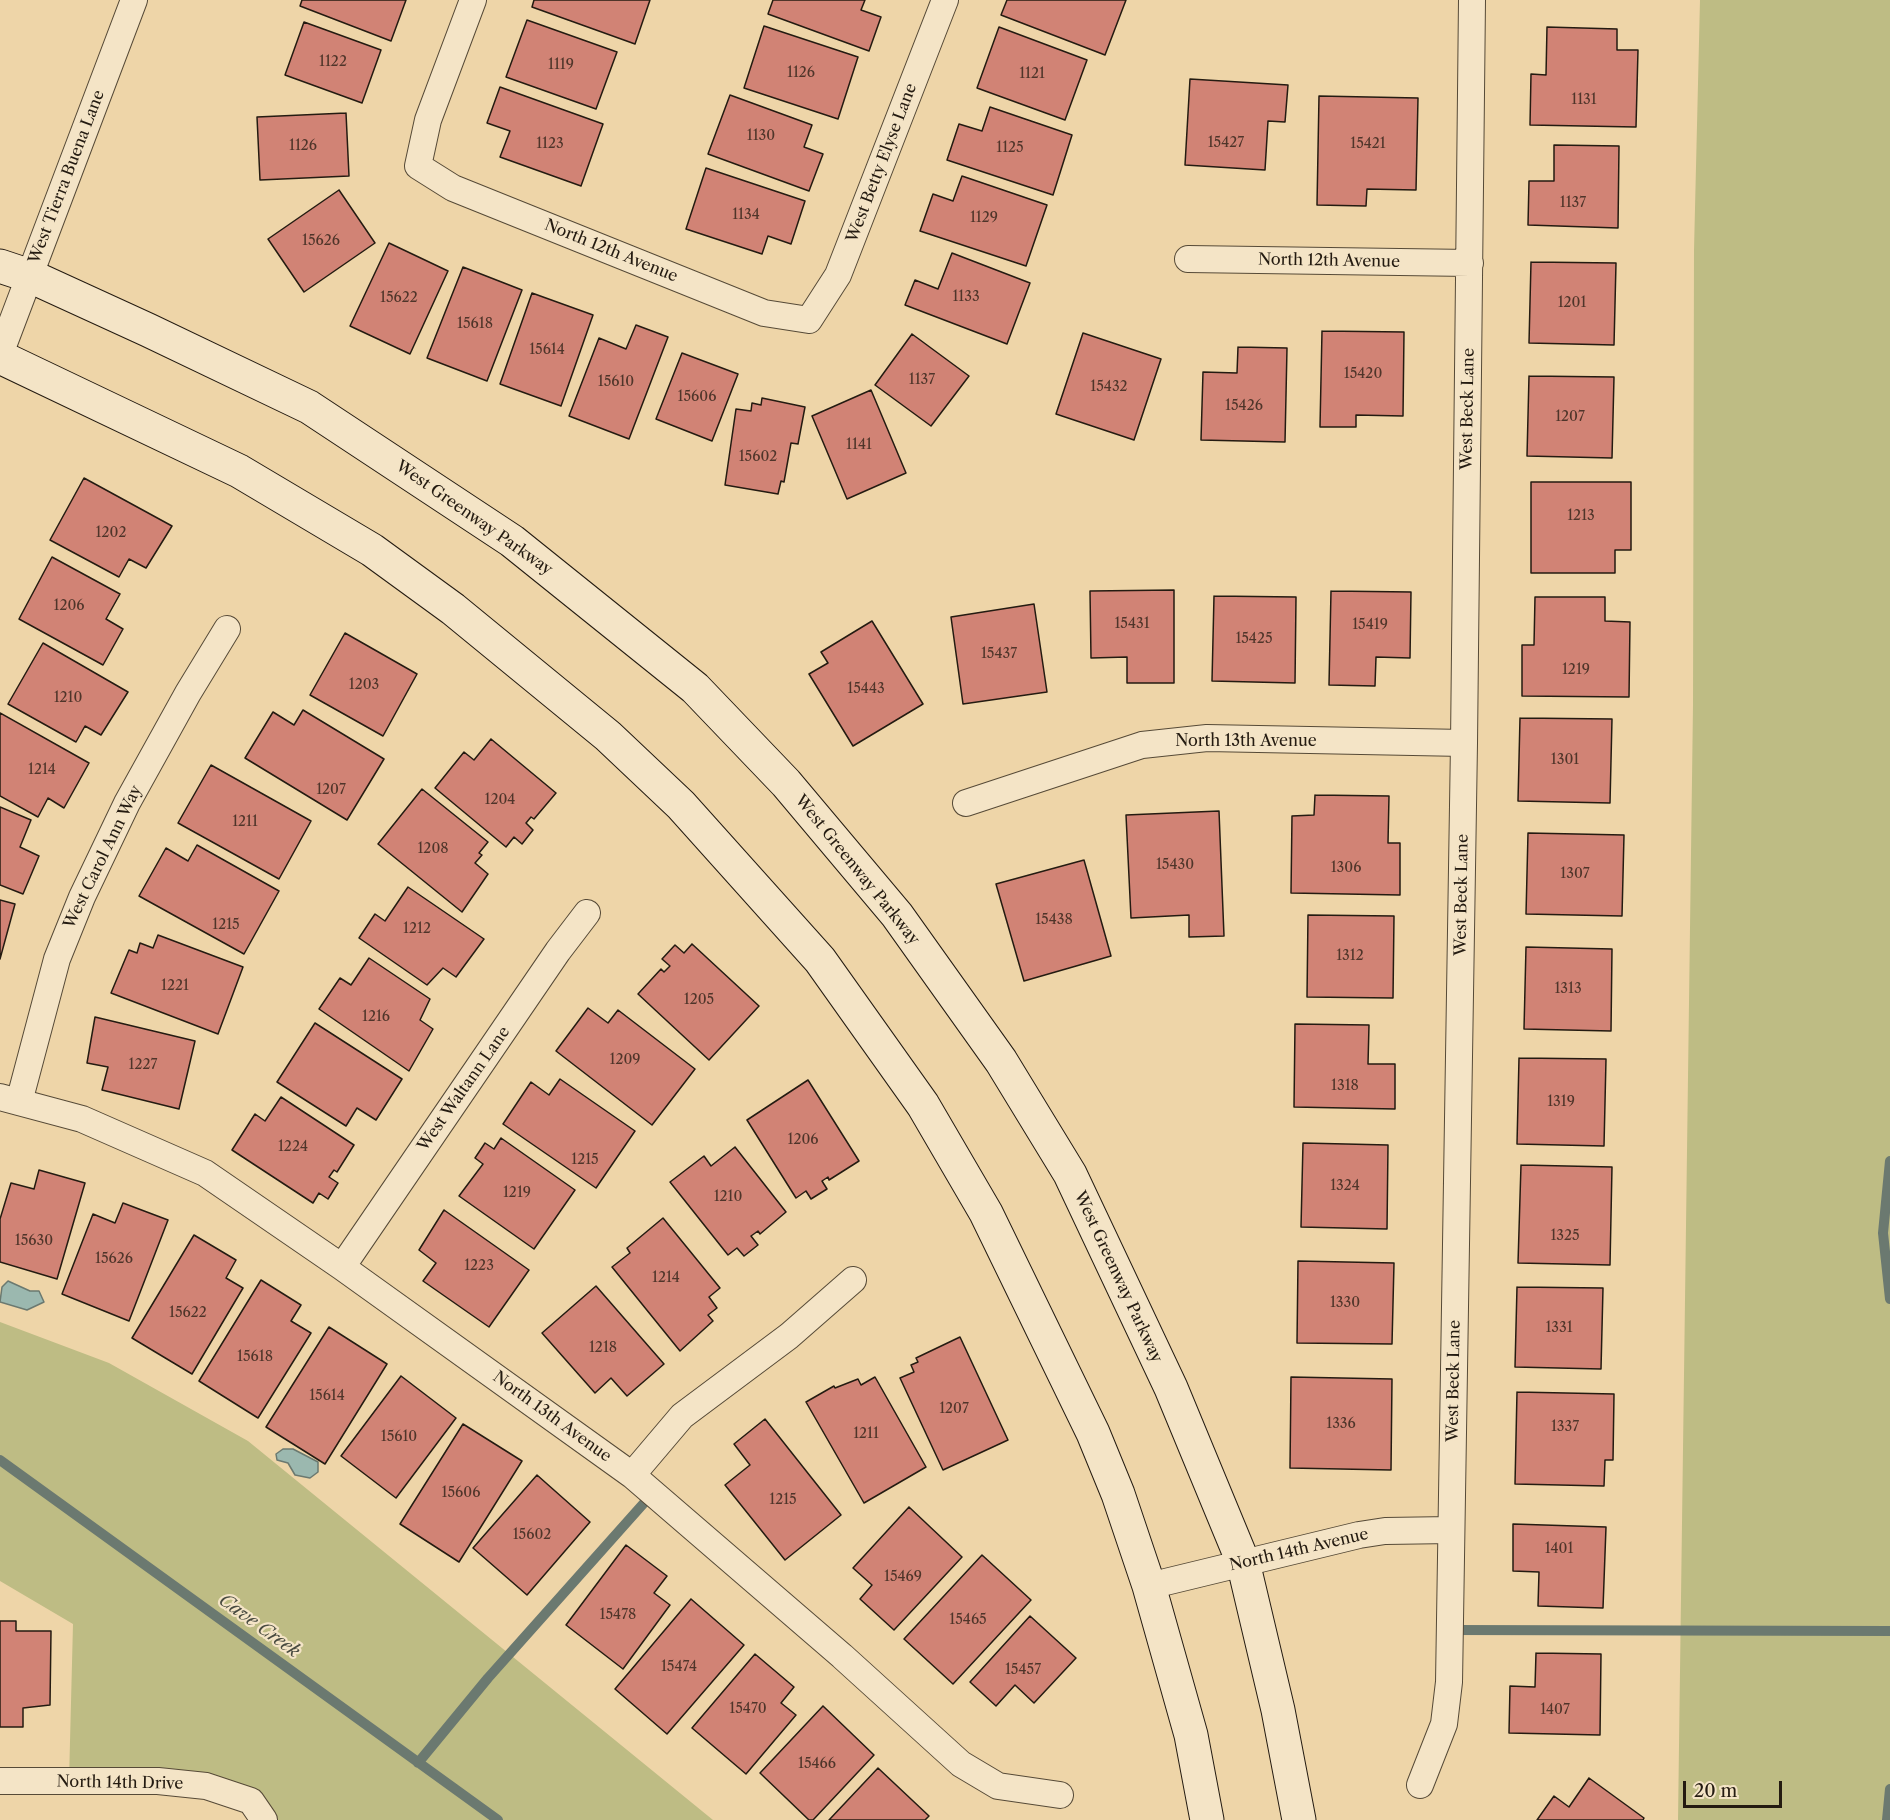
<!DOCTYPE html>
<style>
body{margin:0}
#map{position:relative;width:1890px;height:1820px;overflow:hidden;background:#eed5a8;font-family:"Libre Caslon Text",serif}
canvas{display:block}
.scale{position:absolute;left:1683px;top:1781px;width:99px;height:27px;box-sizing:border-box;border:3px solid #241b11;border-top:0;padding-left:8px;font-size:18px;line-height:21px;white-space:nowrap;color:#241b11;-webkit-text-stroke:4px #f4e4c6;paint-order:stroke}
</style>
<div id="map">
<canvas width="1890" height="1820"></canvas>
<div class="scale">20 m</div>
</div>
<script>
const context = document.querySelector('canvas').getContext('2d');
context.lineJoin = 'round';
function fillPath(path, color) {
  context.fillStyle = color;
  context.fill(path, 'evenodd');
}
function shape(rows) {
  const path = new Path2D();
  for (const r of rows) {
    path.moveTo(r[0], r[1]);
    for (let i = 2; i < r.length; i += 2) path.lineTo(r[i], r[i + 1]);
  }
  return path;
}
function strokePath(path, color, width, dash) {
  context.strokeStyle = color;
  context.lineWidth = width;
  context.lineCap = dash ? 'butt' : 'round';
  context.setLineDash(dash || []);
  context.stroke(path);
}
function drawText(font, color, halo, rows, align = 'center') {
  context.font = font + ' "Libre Caslon Text",serif';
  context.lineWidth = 4.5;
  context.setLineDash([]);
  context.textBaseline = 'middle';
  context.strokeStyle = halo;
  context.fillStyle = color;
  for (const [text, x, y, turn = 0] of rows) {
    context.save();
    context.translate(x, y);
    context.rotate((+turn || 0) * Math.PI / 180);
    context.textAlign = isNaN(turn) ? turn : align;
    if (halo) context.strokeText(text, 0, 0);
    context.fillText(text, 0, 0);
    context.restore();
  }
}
const green = shape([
 [1700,0,1890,0,1890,1820,1678,1820,1693,705,1694,250],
 [0,1322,109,1363,248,1441,713,1820,264,1820,251,1801,69,1781,73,1624,0,1581]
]);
const water = shape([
 [8,1281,30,1291,39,1291,44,1302,27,1310,0,1302,2,1287,8,1281],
 [283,1449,293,1449,318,1462,318,1472,310,1478,295,1475,288,1463,277,1460,276,1454,283,1449]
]);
const stream = shape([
 [1890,1161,1883,1233,1890,1299],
 [0,1460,498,1820],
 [1450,1630,1890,1631],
 [418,1763,488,1678,652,1494],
 [1887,1820,1890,1789]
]);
const building = shape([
 [302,0,406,0,391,41,300,6,302,0],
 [534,0,650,0,635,44,532,7,534,0],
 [773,0,865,0,861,10,881,17,869,51,768,14,773,0],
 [1007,0,1126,0,1105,55,1001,15,1007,0],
 [527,20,617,52,596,109,506,77,527,20],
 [304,22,381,50,362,103,285,75,304,22],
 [764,26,858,57,838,119,744,88,764,26],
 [999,27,1087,60,1065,120,977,88,999,27],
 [1547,27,1617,29,1617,50,1638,50,1636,127,1530,125,1531,74,1546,75,1547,27],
 [1190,79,1288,85,1285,122,1268,121,1265,170,1185,165,1190,79],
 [500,87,603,124,581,186,500,157,510,131,487,123,500,87],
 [730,95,812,125,804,147,823,154,809,191,708,154,730,95],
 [1319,96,1418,98,1416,190,1367,189,1366,206,1317,205,1319,96],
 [990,107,1072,135,1053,195,947,160,959,124,982,131,990,107],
 [346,113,349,176,260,180,257,117,346,113],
 [1554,145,1619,146,1618,228,1528,225,1529,181,1554,181,1554,145],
 [706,168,805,201,791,244,768,236,762,254,686,229,706,168],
 [962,176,1047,205,1026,266,920,231,933,194,953,201,962,176],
 [339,190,375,243,304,292,268,239,339,190],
 [389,243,448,271,410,354,350,326,389,243],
 [952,253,1030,283,1007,344,905,305,915,280,938,289,952,253],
 [1531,262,1616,263,1614,345,1529,343,1531,262],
 [463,267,522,290,487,381,427,358,463,267],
 [532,293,593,315,561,406,500,384,532,293],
 [636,325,668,337,629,439,569,416,599,338,626,349,636,325],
 [1322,331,1404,332,1403,416,1356,415,1356,427,1320,427,1322,331],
 [1083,333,1161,359,1134,440,1056,414,1083,333],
 [912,334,969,376,931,426,875,385,912,334],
 [1238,347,1287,348,1285,442,1201,440,1203,372,1237,373,1238,347],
 [682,353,738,374,712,441,656,419,682,353],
 [1529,376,1614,377,1612,458,1527,456,1529,376],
 [871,390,906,473,847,499,812,416,871,390],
 [762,398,805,407,798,444,791,443,784,482,781,481,778,494,725,485,736,409,751,411,752,403,761,405,762,398],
 [84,478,172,526,146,568,129,559,119,577,50,540,84,478],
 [1531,482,1631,482,1631,550,1615,550,1615,573,1531,573,1531,482],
 [52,557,120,594,106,619,123,629,103,665,19,619,52,557],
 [1174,590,1174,683,1127,683,1127,657,1091,658,1090,591,1174,590],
 [1331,591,1411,592,1410,658,1376,657,1375,686,1329,685,1331,591],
 [1214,596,1296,597,1295,683,1212,681,1214,596],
 [1535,597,1605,597,1605,621,1630,622,1629,697,1522,696,1522,645,1534,645,1535,597],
 [1034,604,1047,692,963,704,951,617,1034,604],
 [872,621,923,704,853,746,809,674,828,663,821,652,872,621],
 [345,633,417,674,383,736,310,695,345,633],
 [43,643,128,692,101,735,85,726,76,742,8,704,43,643],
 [303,710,384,759,347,820,245,758,273,712,294,725,303,710],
 [0,713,89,763,64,808,48,798,38,817,0,796,0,713],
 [1520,718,1612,719,1610,803,1518,801,1520,718],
 [491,739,556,793,534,819,531,817,526,823,533,830,522,844,514,837,506,847,435,788,464,752,474,760,491,739],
 [211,765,311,821,279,879,178,823,211,765],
 [422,789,488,842,479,853,482,855,475,863,488,874,462,912,378,844,422,789],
 [1315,795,1389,796,1388,843,1400,843,1400,895,1291,893,1292,816,1314,815,1315,795],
 [0,807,31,820,20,847,39,856,23,894,0,885,0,807],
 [1219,811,1224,936,1189,937,1189,915,1131,918,1126,815,1219,811],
 [1528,833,1624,835,1622,916,1526,914,1528,833],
 [197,845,279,891,244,954,139,896,166,848,188,861,197,845],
 [1084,860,1111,956,1024,981,996,884,1084,860],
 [408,887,484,939,456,977,443,968,427,985,359,938,375,914,385,921,408,887],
 [0,900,15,904,0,959,0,900],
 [1308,915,1394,916,1393,998,1307,997,1308,915],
 [158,935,243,967,218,1034,111,993,129,950,137,953,140,943,153,948,158,935],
 [692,944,759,1006,709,1060,638,994,661,969,664,972,670,966,662,959,675,945,684,953,692,944],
 [1526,947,1612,949,1611,1031,1524,1029,1526,947],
 [369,958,430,999,420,1020,433,1029,409,1071,319,1009,340,978,351,985,369,958],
 [588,1008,608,1023,618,1010,695,1069,652,1125,556,1051,588,1008],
 [95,1017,195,1041,179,1109,102,1090,108,1067,87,1063,95,1017],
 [315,1023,402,1079,376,1120,357,1108,346,1126,277,1082,315,1023],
 [1295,1024,1369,1025,1368,1064,1395,1064,1395,1109,1294,1107,1295,1024],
 [1519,1058,1606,1059,1604,1146,1517,1144,1519,1058],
 [560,1079,635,1131,596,1188,503,1124,531,1082,549,1095,560,1079],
 [808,1080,859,1161,829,1180,828,1177,822,1181,827,1189,811,1199,806,1191,796,1198,747,1120,808,1080],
 [281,1097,354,1145,337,1172,334,1170,329,1177,338,1183,328,1199,319,1193,313,1203,232,1150,255,1114,265,1121,281,1097],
 [501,1138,575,1190,534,1249,459,1196,483,1164,475,1158,485,1143,494,1149,501,1138],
 [1303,1143,1388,1145,1387,1229,1301,1227,1303,1143],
 [735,1147,786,1212,760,1234,758,1231,751,1236,758,1245,744,1256,737,1248,728,1255,670,1182,704,1156,711,1166,735,1147],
 [1521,1165,1612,1167,1610,1265,1518,1263,1521,1165],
 [39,1170,85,1183,57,1279,0,1262,0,1219,11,1183,34,1189,39,1170],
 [123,1203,168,1220,129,1321,62,1294,93,1214,115,1223,123,1203],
 [444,1210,529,1270,489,1327,423,1281,436,1263,419,1250,444,1210],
 [663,1218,720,1288,709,1297,717,1308,708,1315,713,1321,680,1351,612,1267,630,1253,627,1248,663,1218],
 [194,1235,236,1260,226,1278,243,1288,192,1374,132,1338,194,1235],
 [1298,1261,1394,1263,1392,1344,1297,1343,1298,1261],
 [261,1280,301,1305,291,1321,311,1333,258,1418,199,1381,261,1280],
 [596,1286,664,1364,627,1396,611,1378,595,1393,542,1333,596,1286],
 [1517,1287,1603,1288,1601,1369,1515,1367,1517,1287],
 [329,1327,387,1364,325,1464,266,1427,329,1327],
 [960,1337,1008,1440,943,1470,900,1378,914,1372,911,1365,918,1362,916,1358,960,1337],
 [401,1376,456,1418,396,1498,341,1456,401,1376],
 [875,1377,926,1467,864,1503,806,1402,834,1386,835,1388,858,1379,861,1385,875,1377],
 [1291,1377,1392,1379,1391,1470,1290,1468,1291,1377],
 [1517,1392,1614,1394,1613,1460,1605,1460,1604,1486,1515,1484,1517,1392],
 [765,1419,841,1515,785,1560,725,1485,750,1465,734,1444,765,1419],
 [463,1424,522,1461,459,1562,400,1524,463,1424],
 [537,1475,590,1522,527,1595,473,1548,537,1475],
 [909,1507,962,1557,894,1630,860,1599,872,1585,853,1568,909,1507],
 [1513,1524,1606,1527,1603,1608,1538,1606,1539,1572,1513,1571,1513,1524],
 [626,1545,667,1576,654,1593,670,1605,623,1669,566,1625,626,1545],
 [982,1555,1031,1600,953,1684,904,1639,982,1555],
 [691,1599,744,1645,667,1734,615,1689,691,1599],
 [1030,1616,1076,1658,1034,1703,1015,1685,996,1706,970,1682,1030,1616],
 [0,1621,16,1621,16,1631,51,1631,50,1705,23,1708,23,1727,0,1727,0,1621],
 [1536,1653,1601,1654,1600,1735,1509,1733,1510,1686,1535,1687,1536,1653],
 [755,1654,794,1687,781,1703,796,1715,746,1774,692,1728,755,1654],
 [823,1706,874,1755,813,1820,809,1820,760,1773,823,1706],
 [878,1768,929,1816,925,1820,829,1820,878,1768],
 [1589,1778,1644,1818,1643,1820,1537,1820,1554,1796,1569,1807,1589,1778]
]);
const street = shape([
 [473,0,428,120,418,166,453,188,764,313,809,320,838,275,945,0],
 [1188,259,1470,263],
 [0,354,134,0],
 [966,803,1142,745,1207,738,1464,743],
 [0,1097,82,1119,205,1173,342,1267,632,1475,842,1656,961,1764,998,1786,1060,1795],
 [19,1102,57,959,82,897,127,803,188,693,227,629],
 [342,1267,558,951,587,913],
 [632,1475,682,1416,789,1336,853,1280],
 [1149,1586,1359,1535,1385,1531,1451,1530],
 [0,1781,158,1781,206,1786,251,1801,264,1820],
 [1420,1785,1444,1724,1449,1682,1464,743,1472,0]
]);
const secondary = shape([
 [0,266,30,276,148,330,309,407,512,541,695,688,786,783,897,915,1001,1061,1070,1174,1171,1388,1243,1562,1278,1710,1299,1820],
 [0,357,239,471,372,550,453,609,608,736,681,805,820,960,923,1105,986,1213,1093,1433,1118,1494,1149,1586,1191,1735,1207,1820]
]);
const numberNames = [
 ["1122",333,62],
 ["1119",561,65],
 ["1126",801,73],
 ["1121",1032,74],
 ["1131",1584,100],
 ["1130",761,136],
 ["15427",1226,143],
 ["1123",550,144],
 ["15421",1368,144],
 ["1126",303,146],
 ["1125",1010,148],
 ["1137",1573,203],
 ["1134",746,215],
 ["1129",984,218],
 ["15626",321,241],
 ["1133",966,297],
 ["15622",399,298],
 ["1201",1572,303],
 ["15618",475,324],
 ["15614",547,350],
 ["15420",1363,374],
 ["1137",922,380],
 ["15610",616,382],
 ["15432",1109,387],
 ["15606",697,397],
 ["15426",1244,406],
 ["1207",1570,417],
 ["1141",859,445],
 ["15602",758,457],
 ["1213",1581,516],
 ["1202",111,533],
 ["1206",69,606],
 ["15431",1132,624],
 ["15419",1370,625],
 ["15425",1254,639],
 ["15437",999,654],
 ["1219",1576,670],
 ["1203",364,685],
 ["15443",866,689],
 ["1210",68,698],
 ["1301",1565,760],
 ["1214",42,770],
 ["1207",331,790],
 ["1204",500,800],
 ["1211",245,822],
 ["1208",433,849],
 ["15430",1175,865],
 ["1306",1346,868],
 ["1307",1575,874],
 ["15438",1054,920],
 ["1215",226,925],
 ["1212",417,929],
 ["1312",1350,956],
 ["1221",175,986],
 ["1313",1568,989],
 ["1205",699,1000],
 ["1216",376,1017],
 ["1209",625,1060],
 ["1227",143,1065],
 ["1318",1345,1086],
 ["1319",1561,1102],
 ["1206",803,1140],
 ["1224",293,1147],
 ["1215",585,1160],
 ["1324",1345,1186],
 ["1219",517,1193],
 ["1210",728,1197],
 ["1325",1565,1236],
 ["15630",34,1241],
 ["15626",114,1259],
 ["1223",479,1266],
 ["1214",666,1278],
 ["1330",1345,1303],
 ["15622",188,1313],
 ["1331",1559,1328],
 ["1218",603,1348],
 ["15618",255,1357],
 ["15614",327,1396],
 ["1207",954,1409],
 ["1336",1341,1424],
 ["1337",1565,1427],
 ["1211",866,1434],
 ["15610",399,1437],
 ["15606",461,1493],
 ["1215",783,1500],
 ["15602",532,1535],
 ["1401",1559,1549],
 ["15469",903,1577],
 ["15478",618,1615],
 ["15465",968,1620],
 ["15474",679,1667],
 ["15457",1023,1670],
 ["15470",748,1709],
 ["1407",1555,1710],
 ["15466",817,1764]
];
const streetNames = [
 ["West Betty Elyse Lane",882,163,-69],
 ["West Tierra Buena Lane",67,177,-69],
 ["North 12th Avenue",611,251,22],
 ["North 12th Avenue",1329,261,1],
 ["West Beck Lane",1468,409,-89],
 ["West Greenway Parkway",474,518,35],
 ["North 13th Avenue",1246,741],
 ["West Carol Ann Way",103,857,-64],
 ["West Greenway Parkway",857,870,51],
 ["West Beck Lane",1462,895,-89],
 ["West Waltann Lane",464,1089,-55],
 ["West Greenway Parkway",1118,1277,65],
 ["West Beck Lane",1454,1381,-89],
 ["North 13th Avenue",552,1417,36],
 ["North 14th Avenue",1299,1550,-13],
 ["North 14th Drive",120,1783,1]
];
const waterNames = [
 ["Cave Creek",259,1626,36]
];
fillPath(green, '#bebc84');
fillPath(water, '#9bb8af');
strokePath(water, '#6b7970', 1.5);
strokePath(stream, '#6b7970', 10);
fillPath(building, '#d18375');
strokePath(building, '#241b11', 1.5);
strokePath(street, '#564a37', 28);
strokePath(secondary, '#241b11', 35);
strokePath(street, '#f4e4c6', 26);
strokePath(secondary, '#f4e4c6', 33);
drawText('14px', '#4f352a', null, numberNames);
drawText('16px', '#241b11', '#f4e4c6', streetNames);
drawText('italic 18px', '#484a40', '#f4e4c6', waterNames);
</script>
